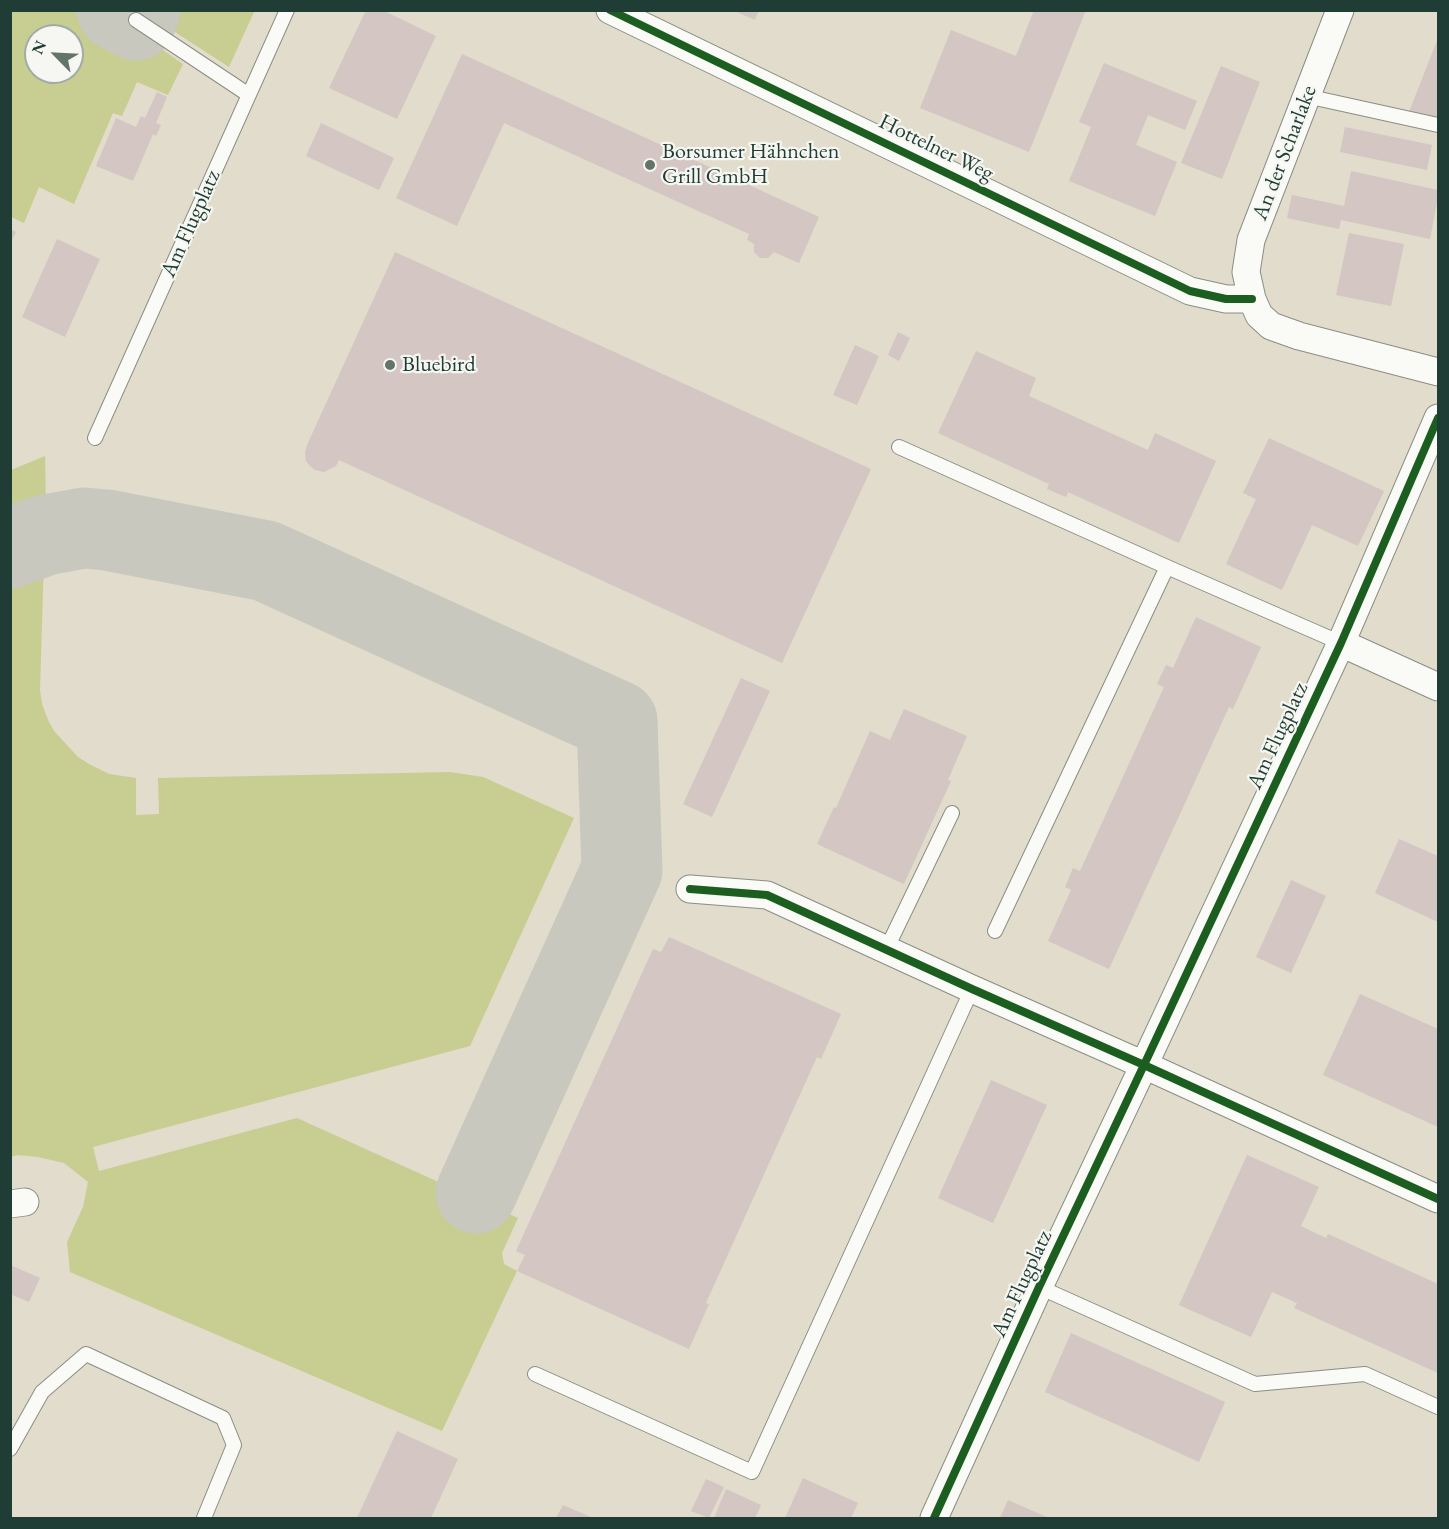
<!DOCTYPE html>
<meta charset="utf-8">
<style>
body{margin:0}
#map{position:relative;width:1449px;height:1529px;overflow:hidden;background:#e1dccb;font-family:"EB Garamond",serif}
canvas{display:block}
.frame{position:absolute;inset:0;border:12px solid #1f3d34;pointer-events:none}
.north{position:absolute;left:24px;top:24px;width:60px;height:60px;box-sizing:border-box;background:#f6f6f2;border:2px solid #a0aca6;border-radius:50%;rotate:294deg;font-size:16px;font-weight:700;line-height:24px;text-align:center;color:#1f3d34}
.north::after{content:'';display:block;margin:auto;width:21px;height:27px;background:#637569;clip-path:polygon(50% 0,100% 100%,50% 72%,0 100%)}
</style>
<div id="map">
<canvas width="1449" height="1529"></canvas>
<div class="frame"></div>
<div class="north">N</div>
</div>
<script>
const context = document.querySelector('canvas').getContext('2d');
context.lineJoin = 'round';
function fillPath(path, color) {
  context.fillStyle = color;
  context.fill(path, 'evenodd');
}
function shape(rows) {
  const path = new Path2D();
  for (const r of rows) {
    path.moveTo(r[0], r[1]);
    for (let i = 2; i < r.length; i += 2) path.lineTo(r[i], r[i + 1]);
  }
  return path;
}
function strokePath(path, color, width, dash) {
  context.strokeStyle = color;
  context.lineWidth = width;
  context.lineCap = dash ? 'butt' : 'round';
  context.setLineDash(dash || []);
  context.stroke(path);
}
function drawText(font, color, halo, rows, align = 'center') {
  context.font = font + ' "EB Garamond",serif';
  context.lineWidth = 4.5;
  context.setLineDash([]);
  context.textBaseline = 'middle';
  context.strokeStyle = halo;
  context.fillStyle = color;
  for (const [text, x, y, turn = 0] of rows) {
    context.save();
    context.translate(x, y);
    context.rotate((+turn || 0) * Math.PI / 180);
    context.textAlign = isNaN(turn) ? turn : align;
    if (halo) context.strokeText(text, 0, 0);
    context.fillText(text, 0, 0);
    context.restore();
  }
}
const green = shape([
 [11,10,92,11,140,34,183,64,168,95,137,82,122,116,113,113,74,204,39,187,24,223,11,217],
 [36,36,72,36,72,72,36,72],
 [250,10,254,12,229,67,161,23,158,19,156,11],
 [45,456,46,507,42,514,11,526,11,470],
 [44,556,40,690,42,704,48,720,54,731,78,757,89,764,109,774,136,778,136,815,159,814,158,778,450,772,483,777,574,818,470,1046,93,1147,99,1171,297,1118,518,1218,502,1253,504,1264,517,1271,442,1431,70,1272,67,1242,83,1207,88,1182,64,1163,38,1157,17,1155,11,1157,11,569]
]);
const taxiway = shape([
 [117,10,136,20,140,10],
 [10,548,45,535,84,528,107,530,266,561,617,721,622,870,476,1193]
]);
const building = shape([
 [366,10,382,10,436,36,397,119,329,88],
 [732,10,759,10,755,20],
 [1034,10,1086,10,1029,152,920,108,951,30,1016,56],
 [1438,38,1438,118,1409,112],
 [462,54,819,217,799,263,774,252,768,258,760,258,754,252,754,244,747,240,749,234,504,123,457,226,396,198],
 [1104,63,1197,101,1185,130,1148,115,1136,145,1177,162,1155,216,1069,181,1091,127,1079,122],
 [1221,66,1260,82,1222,179,1181,163],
 [157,92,167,97,156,123,161,125,156,136,153,134,133,181,96,166,116,118,136,127,141,116,145,118],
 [321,123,394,158,379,190,306,156],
 [1345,127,1432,145,1427,170,1340,152],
 [1351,171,1438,190,1438,197,1430,239,1341,220,1339,229,1287,218,1292,195,1344,206],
 [10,229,16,232,10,245],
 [1349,233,1404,244,1391,306,1336,295],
 [57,239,100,259,65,337,22,317],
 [395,252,871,469,782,663,339,460,336,466,324,472,315,470,310,466,306,461,305,453,307,445],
 [898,332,910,338,899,361,888,355],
 [855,345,879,356,857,405,833,395],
 [976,351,1036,378,1029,396,1148,450,1155,433,1216,461,1179,543,1068,492,1066,497,1047,489,1049,484,938,433],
 [1269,438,1384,491,1358,546,1312,525,1282,590,1226,564,1256,499,1243,493],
 [1196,617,1261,647,1233,709,1229,707,1109,969,1048,941,1071,890,1065,887,1073,868,1080,871,1164,687,1157,684,1166,665,1173,668],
 [741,678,770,691,712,817,683,804],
 [904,709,967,736,948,780,951,781,904,884,817,844,834,807,836,808,870,731,890,740],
 [1399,839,1438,856,1438,922,1375,893],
 [1291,880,1326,896,1291,973,1256,957],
 [669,937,841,1014,821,1059,817,1057,706,1303,709,1304,689,1349,517,1271,525,1255,516,1251,653,949,661,952],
 [1360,994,1438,1029,1438,1127,1323,1075],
 [991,1080,1047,1105,993,1223,938,1198],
 [1247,1155,1319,1187,1301,1226,1326,1238,1328,1234,1438,1284,1438,1373,1294,1308,1297,1303,1272,1292,1251,1337,1179,1305],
 [10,1265,40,1278,29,1302,10,1294],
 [1071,1333,1225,1402,1199,1462,1045,1392],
 [397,1431,458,1459,431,1518,357,1518],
 [803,1478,858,1503,851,1518,785,1518],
 [706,1479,724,1487,709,1518,691,1511],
 [726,1489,761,1505,755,1518,714,1518],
 [1008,1500,1049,1518,1000,1518],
 [563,1505,593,1518,556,1518]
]);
const service = shape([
 [136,20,249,95],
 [1306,96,1438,125],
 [95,438,287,10],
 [899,447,1167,567,1341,643],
 [995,931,1167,567],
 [886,950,952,813],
 [1039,1287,1255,1384,1365,1374,1438,1407],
 [535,1374,752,1472,972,989],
 [10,1449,42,1392,86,1354,223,1418,234,1445,204,1518]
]);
const minor = shape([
 [610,10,1190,291,1226,299,1252,299],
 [1340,10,1251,240,1246,272,1252,299,1259,315,1271,326,1299,336,1438,372],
 [1341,643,1438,687],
 [690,889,767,895,972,989,1144,1065,1438,1199],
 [10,1204,25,1202],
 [934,1518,1039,1287,1144,1065,1341,643,1438,418]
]);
const cycleway = shape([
 [610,10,1190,291,1226,299,1252,299],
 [690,889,767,895,972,989,1144,1065,1438,1199],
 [934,1518,1039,1287,1144,1065,1341,643,1438,418]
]);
const markers = [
 [650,165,6,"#637569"],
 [390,365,6,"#637569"]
];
const streetNames = [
 ["Hottelner Weg",936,148,26],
 ["An der Scharlake",1285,153,-69],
 ["Am Flugplatz",191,224,-66],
 ["Am Flugplatz",1278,736,-65],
 ["Am Flugplatz",1022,1284,-65]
];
const poiNames = [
 ["Borsumer Hähnchen",662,152],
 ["Grill GmbH",662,177],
 ["Bluebird",402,365]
];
fillPath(green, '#c8cd92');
strokePath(taxiway, '#c9c8be', 81);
fillPath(building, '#d4c6c2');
strokePath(service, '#8b8e84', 16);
strokePath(minor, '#8b8e84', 29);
strokePath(service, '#fafaf7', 14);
strokePath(minor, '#fafaf7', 27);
strokePath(cycleway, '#1b5e20', 8);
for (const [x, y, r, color] of markers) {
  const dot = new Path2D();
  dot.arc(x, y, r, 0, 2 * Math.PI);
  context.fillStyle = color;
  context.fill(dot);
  strokePath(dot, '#f6f6f2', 2);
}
drawText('22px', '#1f3d34', '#f6f6f2', streetNames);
drawText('22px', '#1f3d34', '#f6f6f2', poiNames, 'left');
</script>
